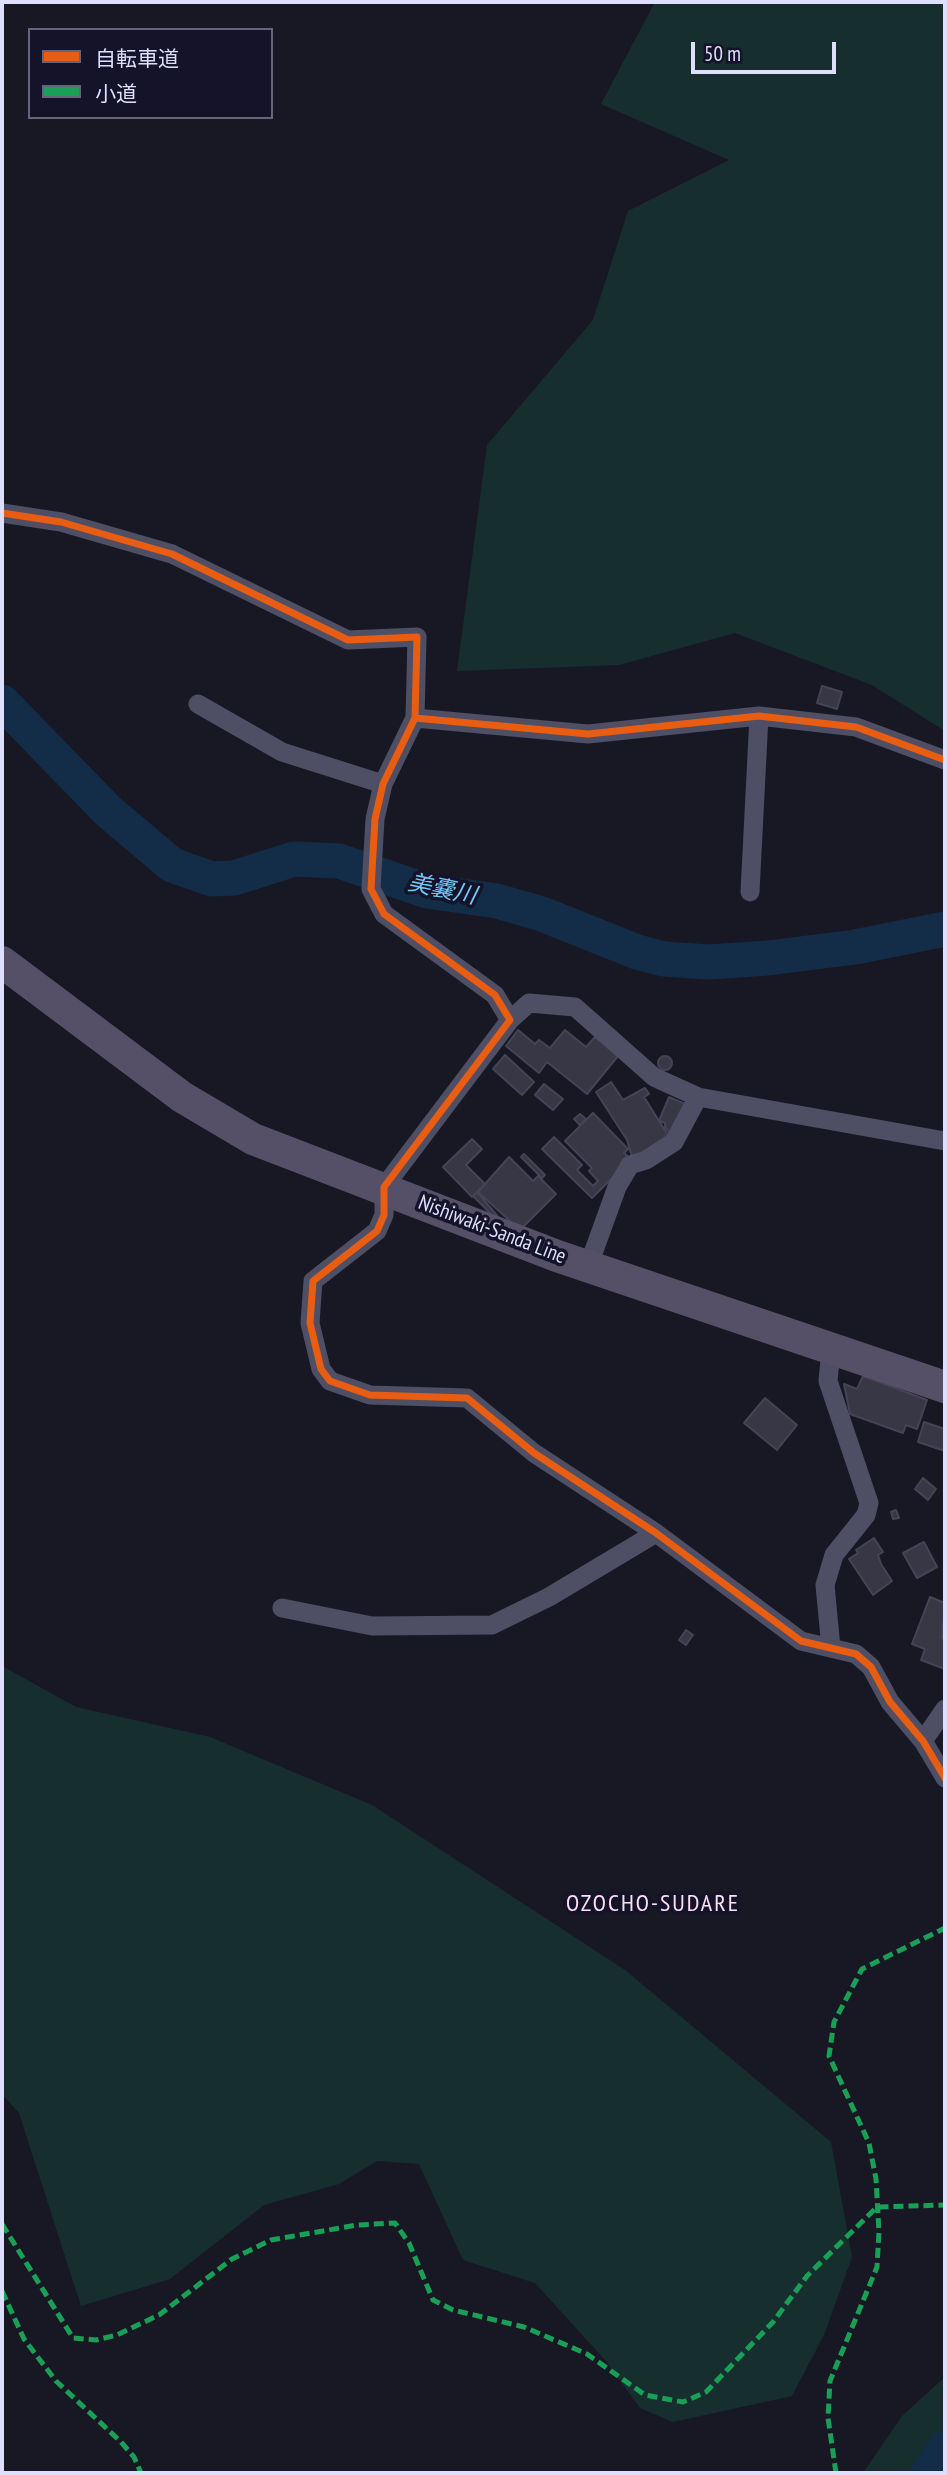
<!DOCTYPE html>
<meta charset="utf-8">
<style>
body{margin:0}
#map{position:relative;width:947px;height:2475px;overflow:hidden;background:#181824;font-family:"PT Sans Narrow","Noto Sans JP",sans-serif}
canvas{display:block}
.frame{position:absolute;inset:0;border:4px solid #dedefd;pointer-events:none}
.legend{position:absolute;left:28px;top:28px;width:245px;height:91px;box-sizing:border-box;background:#141329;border:2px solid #65647e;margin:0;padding:9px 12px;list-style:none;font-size:21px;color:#dedefd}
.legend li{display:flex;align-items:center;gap:14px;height:35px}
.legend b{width:35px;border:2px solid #65647e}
.scale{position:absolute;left:691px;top:42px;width:145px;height:32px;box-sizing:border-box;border:4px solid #dedefd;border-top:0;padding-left:9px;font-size:21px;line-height:24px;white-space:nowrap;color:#dedefd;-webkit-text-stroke:5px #141329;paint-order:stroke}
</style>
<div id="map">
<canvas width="947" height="2475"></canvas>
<div class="frame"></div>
<ul class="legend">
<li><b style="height:9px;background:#e95d12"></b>自転車道</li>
<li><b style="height:9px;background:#1a9f57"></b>小道</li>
</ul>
<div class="scale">50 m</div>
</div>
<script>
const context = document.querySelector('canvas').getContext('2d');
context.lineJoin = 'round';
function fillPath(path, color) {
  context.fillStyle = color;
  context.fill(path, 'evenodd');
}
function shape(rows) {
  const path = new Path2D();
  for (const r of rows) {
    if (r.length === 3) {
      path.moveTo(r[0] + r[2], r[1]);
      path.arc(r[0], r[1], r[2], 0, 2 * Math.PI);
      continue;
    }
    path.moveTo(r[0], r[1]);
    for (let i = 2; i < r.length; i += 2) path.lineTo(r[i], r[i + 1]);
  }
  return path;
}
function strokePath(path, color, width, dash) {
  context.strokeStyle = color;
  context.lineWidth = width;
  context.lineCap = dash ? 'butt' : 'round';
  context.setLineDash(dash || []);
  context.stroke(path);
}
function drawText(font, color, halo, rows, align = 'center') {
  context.font = font + ' "PT Sans Narrow","Noto Sans JP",sans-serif';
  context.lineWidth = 7;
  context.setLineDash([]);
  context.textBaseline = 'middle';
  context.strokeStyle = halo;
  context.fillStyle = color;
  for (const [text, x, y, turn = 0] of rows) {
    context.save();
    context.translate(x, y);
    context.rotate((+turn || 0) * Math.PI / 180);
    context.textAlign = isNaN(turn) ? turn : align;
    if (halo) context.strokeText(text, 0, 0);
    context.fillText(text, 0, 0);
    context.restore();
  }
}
const green = shape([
 [655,2,945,2,945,731,872,685,735,633,619,665,457,671,487,445,593,320,628,211,729,160,601,104],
 [2,1666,76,1707,210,1737,372,1805,625,1970,831,2142,852,2257,824,2335,792,2396,673,2422,640,2408,606,2361,535,2283,463,2260,419,2164,377,2161,339,2184,264,2205,170,2279,81,2306,19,2113,2,2094],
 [945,2377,945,2470,940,2473,863,2473,902,2416]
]);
const river = shape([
 [2,702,108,811,172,865,212,879,234,878,294,859,339,861,427,891,497,901,542,914,637,952,664,959,709,962,768,958,855,947,945,929],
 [928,2473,945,2448]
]);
const building = shape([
 [822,686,842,692,837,709,817,703,822,686],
 [518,1030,535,1044,539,1040,550,1048,565,1030,586,1047,595,1037,618,1056,587,1094,547,1062,539,1073,506,1046,518,1030],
 [505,1055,534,1082,522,1095,493,1069,505,1055],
 [665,1063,7],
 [611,1082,623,1100,645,1088,649,1094,644,1097,671,1140,633,1160,627,1140,596,1092,611,1082],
 [544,1084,563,1099,553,1110,535,1095,544,1084],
 [669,1097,685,1104,672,1136,665,1127,665,1123,659,1121,669,1097],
 [593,1113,628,1149,624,1153,631,1159,592,1198,542,1149,554,1137,582,1165,577,1170,593,1186,598,1181,589,1171,592,1168,565,1141,593,1113],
 [580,1114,586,1119,580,1125,574,1119,580,1114],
 [472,1139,482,1149,466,1165,485,1184,472,1197,443,1167,472,1139],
 [524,1154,545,1175,542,1178,521,1157,524,1154],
 [509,1157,533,1181,538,1176,556,1194,520,1230,478,1192,509,1157],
 [477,1192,500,1219,498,1221,473,1196,477,1192],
 [863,1376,927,1400,917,1429,906,1425,903,1433,850,1414,844,1384,857,1389,863,1376],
 [765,1398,797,1425,777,1450,744,1423,765,1398],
 [924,1422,945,1429,945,1451,918,1442,924,1422],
 [923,1478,936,1489,928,1500,915,1489,923,1478],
 [896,1510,899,1518,893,1519,891,1512,896,1510],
 [874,1538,883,1552,878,1555,881,1564,892,1581,873,1595,849,1559,858,1553,856,1550,874,1538],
 [924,1542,937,1567,917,1578,903,1553,924,1542],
 [930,1597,945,1603,942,1638,945,1639,945,1669,921,1660,925,1649,912,1644,930,1597],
 [686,1630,693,1635,686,1645,679,1640,686,1630]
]);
const street = shape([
 [2,513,61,522,172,554,348,640,417,637,415,718,383,784,375,819,371,889,384,914,495,995,510,1020,384,1187,384,1215,377,1231,313,1281,310,1323,321,1369,330,1381,370,1395,467,1398,534,1453,656,1533,801,1641,856,1654,871,1667,890,1702,923,1741,945,1778],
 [198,704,282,752,383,784],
 [415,718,588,734,759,716,856,727,945,760],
 [750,892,759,716],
 [510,1020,529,1003,575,1007,654,1077,698,1097,945,1141],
 [588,1267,617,1187,630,1165,646,1160,674,1142,698,1097],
 [282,1608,372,1626,492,1625,549,1597,656,1533],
 [831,1648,825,1585,834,1555,866,1515,869,1503,828,1381,831,1349],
 [923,1741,945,1709]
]);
const primary = shape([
 [2,962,182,1097,253,1139,557,1256,945,1387]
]);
const quiet = shape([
 [2,2224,73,2338,96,2340,117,2335,159,2315,232,2259,271,2240,357,2225,395,2223,409,2243,433,2300,453,2310,524,2327,587,2354,645,2395,683,2402,706,2392,773,2322,807,2276,877,2207,945,2205],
 [2,2291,24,2339,56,2381,121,2442,134,2457,141,2473],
 [836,2473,828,2418,830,2381,877,2267,879,2232,876,2179,869,2143,829,2056,834,2022,862,1969,945,1928]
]);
const cycleway = shape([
 [2,513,61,522,172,554,348,640,417,637,415,718,383,784,375,819,371,889,384,914,495,995,510,1020,384,1187,384,1215,377,1231,313,1281,310,1323,321,1369,330,1381,370,1395,467,1398,534,1453,656,1533,801,1641,856,1654,871,1667,890,1702,923,1741,945,1778],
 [415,718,588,734,759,716,856,727,945,760]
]);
const streetNames = [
 ["Nishiwaki-Sanda Line",492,1230,21]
];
const waterNames = [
 ["美嚢川",442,890,12]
];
const quarterNames = [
 ["OZOCHO-SUDARE",653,1904]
];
fillPath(green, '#162f2e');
strokePath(river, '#132d49', 35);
fillPath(building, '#383745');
strokePath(building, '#454356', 2);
strokePath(street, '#4e4f64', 19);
strokePath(primary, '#555068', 32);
strokePath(quiet, '#1a9f57', 5, [10, 5]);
strokePath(cycleway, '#e95d12', 7);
drawText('21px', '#dedefd', '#141329', streetNames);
drawText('italic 23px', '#73c8f5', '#141329', waterNames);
context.letterSpacing = '2px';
drawText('24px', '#fddff5', '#141329', quarterNames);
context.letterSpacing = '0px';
</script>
